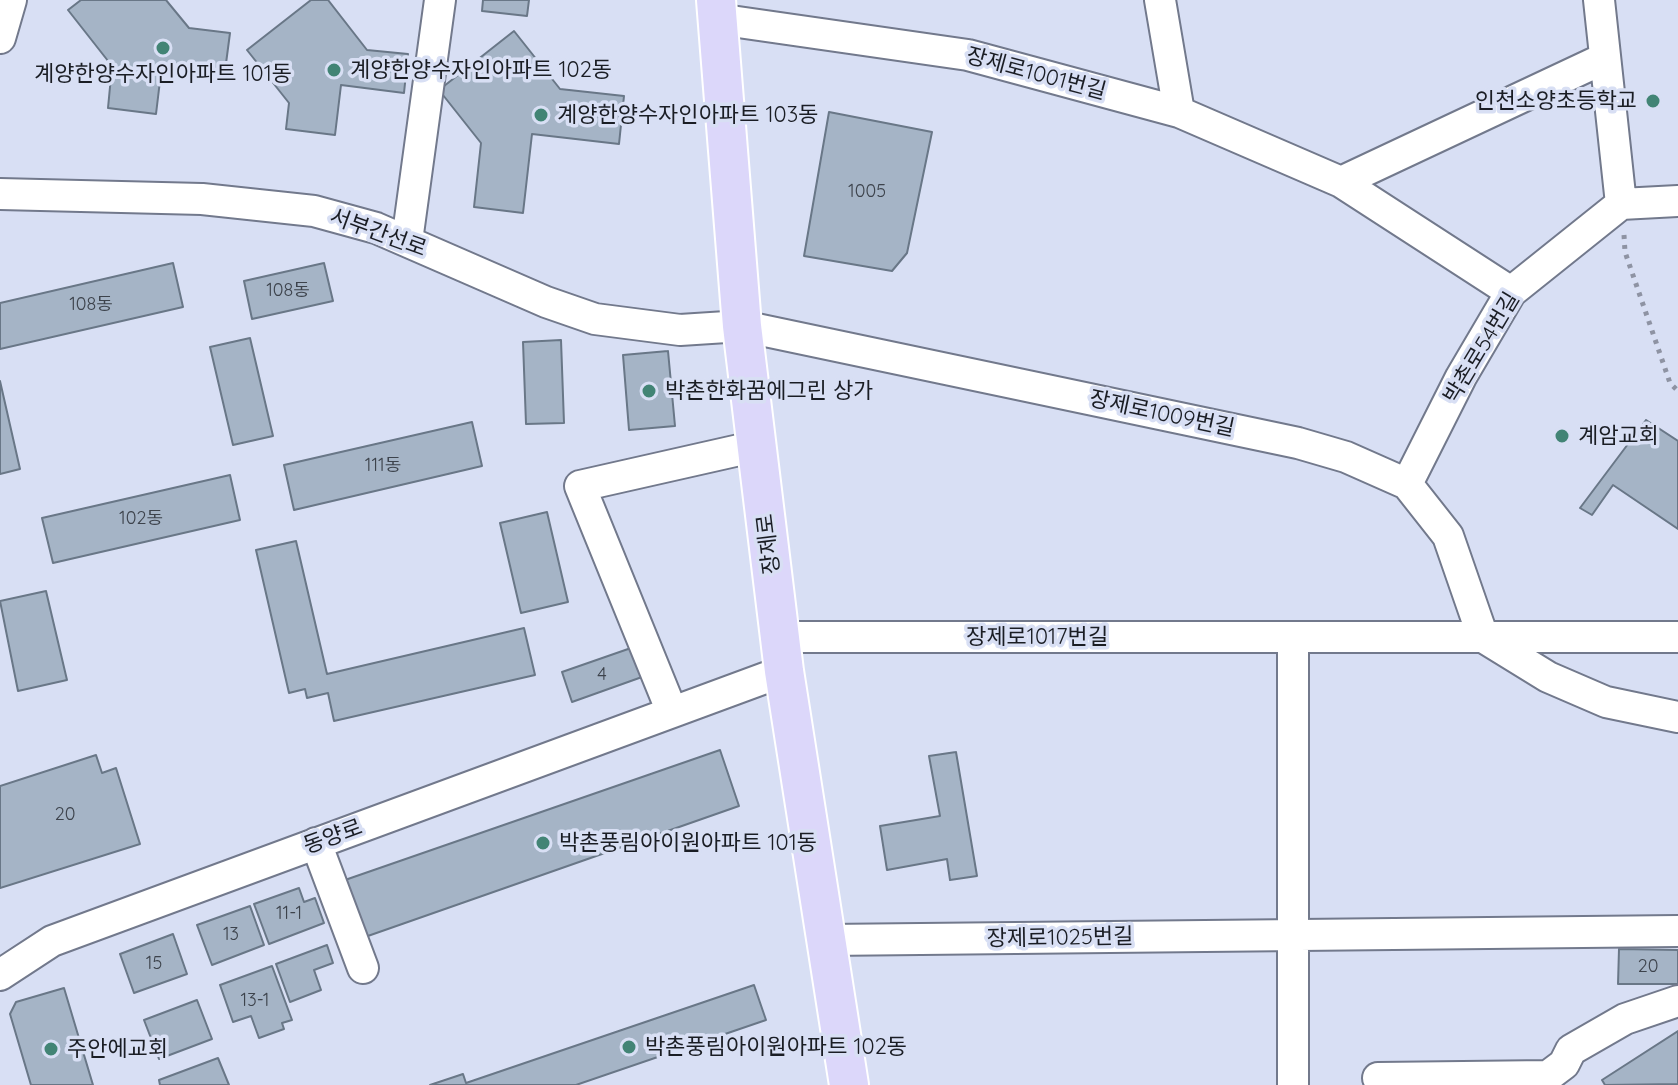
<!DOCTYPE html>
<meta charset="utf-8">
<style>
body{margin:0}
canvas{display:block;background:#d8dff4}
</style>
<canvas width="1678" height="1085"></canvas>
<script>
const context = document.querySelector('canvas').getContext('2d');
context.lineJoin = 'round';
function fillPath(path, color) {
  context.fillStyle = color;
  context.fill(path, 'evenodd');
}
function shape(rows) {
  const path = new Path2D();
  for (const r of rows) {
    path.moveTo(r[0], r[1]);
    for (let i = 2; i < r.length; i += 2) path.lineTo(r[i], r[i + 1]);
  }
  return path;
}
function strokePath(path, color, width, dash) {
  context.strokeStyle = color;
  context.lineWidth = width;
  context.lineCap = dash ? 'butt' : 'round';
  context.setLineDash(dash || []);
  context.stroke(path);
}
function drawText(font, color, halo, rows, align = 'center') {
  context.font = font + ' Quicksand,"Noto Sans KR",sans-serif';
  context.lineWidth = 7;
  context.setLineDash([]);
  context.textBaseline = 'middle';
  context.strokeStyle = halo;
  context.fillStyle = color;
  for (const [text, x, y, turn = 0] of rows) {
    context.save();
    context.translate(x, y);
    context.rotate((+turn || 0) * Math.PI / 180);
    context.textAlign = isNaN(turn) ? turn : align;
    if (halo) context.strokeText(text, 0, 0);
    context.fillText(text, 0, 0);
    context.restore();
  }
}
const building = shape([
 [81,0,166,0,189,28,230,33,225,71,162,64,156,114,108,108,112,66,68,10,81,0],
 [311,0,328,0,367,50,408,54,404,93,341,85,335,135,286,129,289,103,247,50,311,0],
 [483,0,529,0,527,16,482,11,483,0],
 [514,31,560,89,624,96,619,144,532,134,523,213,474,207,481,143,439,90,514,31],
 [829,112,932,132,907,253,892,271,804,256,829,112],
 [173,263,183,307,0,349,0,303,173,263],
 [324,263,333,301,252,319,244,281,324,263],
 [250,338,273,436,233,445,210,347,250,338],
 [561,340,564,423,526,424,523,342,561,340],
 [668,351,675,426,629,430,623,355,668,351],
 [0,381,20,469,0,474,0,381],
 [1646,420,1678,441,1678,529,1613,485,1592,515,1580,508,1646,420],
 [472,422,482,466,294,510,284,465,472,422],
 [230,475,240,520,53,563,42,518,230,475],
 [547,512,568,602,521,613,500,523,547,512],
 [296,541,327,674,524,628,535,675,334,721,328,693,307,698,305,689,289,693,256,550,296,541],
 [46,591,67,680,18,691,0,601,46,591],
 [631,648,642,677,572,702,562,672,631,648],
 [720,750,739,806,365,937,345,880,720,750],
 [956,752,977,876,950,880,947,859,887,870,880,826,940,816,929,756,956,752],
 [96,755,102,773,116,768,140,844,0,888,0,786,96,755],
 [299,888,304,902,315,898,324,923,269,944,254,904,299,888],
 [250,906,264,945,212,965,197,925,250,906],
 [173,934,187,974,134,993,120,954,173,934],
 [327,945,333,963,314,970,321,990,290,1002,276,964,327,945],
 [1619,949,1678,950,1678,984,1618,984,1619,949],
 [272,966,292,1020,282,1023,284,1029,259,1038,251,1016,233,1022,220,985,272,966],
 [754,985,766,1020,576,1085,430,1085,463,1074,466,1083,754,985],
 [64,988,93,1085,31,1085,10,1014,16,1002,64,988],
 [197,1000,212,1039,159,1059,144,1020,197,1000],
 [1678,1031,1678,1084,1605,1085,1602,1080,1678,1031],
 [218,1058,229,1085,160,1085,159,1080,218,1058]
]);
const path = shape([
 [1624,235,1625,252,1670,383,1678,391]
]);
const minor = shape([
 [1160,0,1179,112],
 [1599,0,1621,204],
 [717,19,968,55,1179,112,1341,182,1511,292],
 [0,38,11,0],
 [1341,182,1605,58],
 [0,194,202,199,314,211,376,228,546,302,595,319,680,330,742,326,1298,443,1346,457,1407,484,1448,536,1483,637,1548,677,1606,702,1678,717],
 [1621,204,1678,201],
 [407,241,440,0],
 [1407,484,1461,377,1511,292,1621,204],
 [781,637,1678,637],
 [1293,637,1293,1085],
 [672,712,580,486,757,446],
 [316,843,363,968],
 [826,940,1678,931],
 [0,975,52,941,784,671],
 [1378,1078,1548,1076,1564,1064,1571,1050,1625,1019,1678,1001]
]);
const major = shape([
 [716,0,742,326,784,671,849,1085]
]);
const markers = [
 [163,48,8,"#428475"],
 [334,70,8,"#428475"],
 [1653,101,8,"#428475"],
 [541,115,8,"#428475"],
 [649,391,8,"#428475"],
 [1562,436,8,"#428475"],
 [543,843,8,"#428475"],
 [629,1047,8,"#428475"],
 [51,1049,8,"#428475"]
];
const numberNames = [
 ["1005",867,192],
 ["108동",288,291],
 ["108동",91,305],
 ["111동",383,466],
 ["102동",141,519],
 ["4",602,675],
 ["20",65,815],
 ["11-1",289,914],
 ["13",231,935],
 ["15",154,964],
 ["20",1648,967],
 ["13-1",255,1001]
];
const poiNames = [
 ["계양한양수자인아파트 102동",350,70],
 ["계양한양수자인아파트 101동",163,74,"center"],
 ["인천소양초등학교",1637,101,"right"],
 ["계양한양수자인아파트 103동",557,115],
 ["박촌한화꿈에그린 상가",665,391],
 ["계암교회",1578,436],
 ["박촌풍림아이원아파트 101동",559,843],
 ["박촌풍림아이원아파트 102동",645,1047],
 ["주안에교회",67,1049]
];
const streetNames = [
 ["장제로1001번길",1036,74,15],
 ["서부간선로",378,233,20],
 ["박촌로54번길",1482,348,-59],
 ["장제로1009번길",1162,414,12],
 ["장제로",769,544,-97],
 ["장제로1017번길",1037,637],
 ["동양로",333,837,-20],
 ["장제로1025번길",1060,938,-1]
];
fillPath(building, '#a5b4c6');
strokePath(building, '#697787', 2);
strokePath(minor, '#72798c', 34);
strokePath(major, '#fff', 42);
strokePath(path, '#8e93a3', 5, [4, 6]);
strokePath(minor, '#fff', 30);
strokePath(major, '#dcd7fa', 38);
for (const [x, y, r, color] of markers) {
  const dot = new Path2D();
  dot.arc(x, y, r, 0, 2 * Math.PI);
  context.fillStyle = color;
  context.fill(dot);
  strokePath(dot, '#d8dff4', 3);
}
drawText('18px', '#3d434c', null, numberNames);
drawText('22px', '#1a1d24', '#d8dff4', poiNames, 'left');
drawText('22px', '#1a1d24', '#d8dff4', streetNames);
</script>
